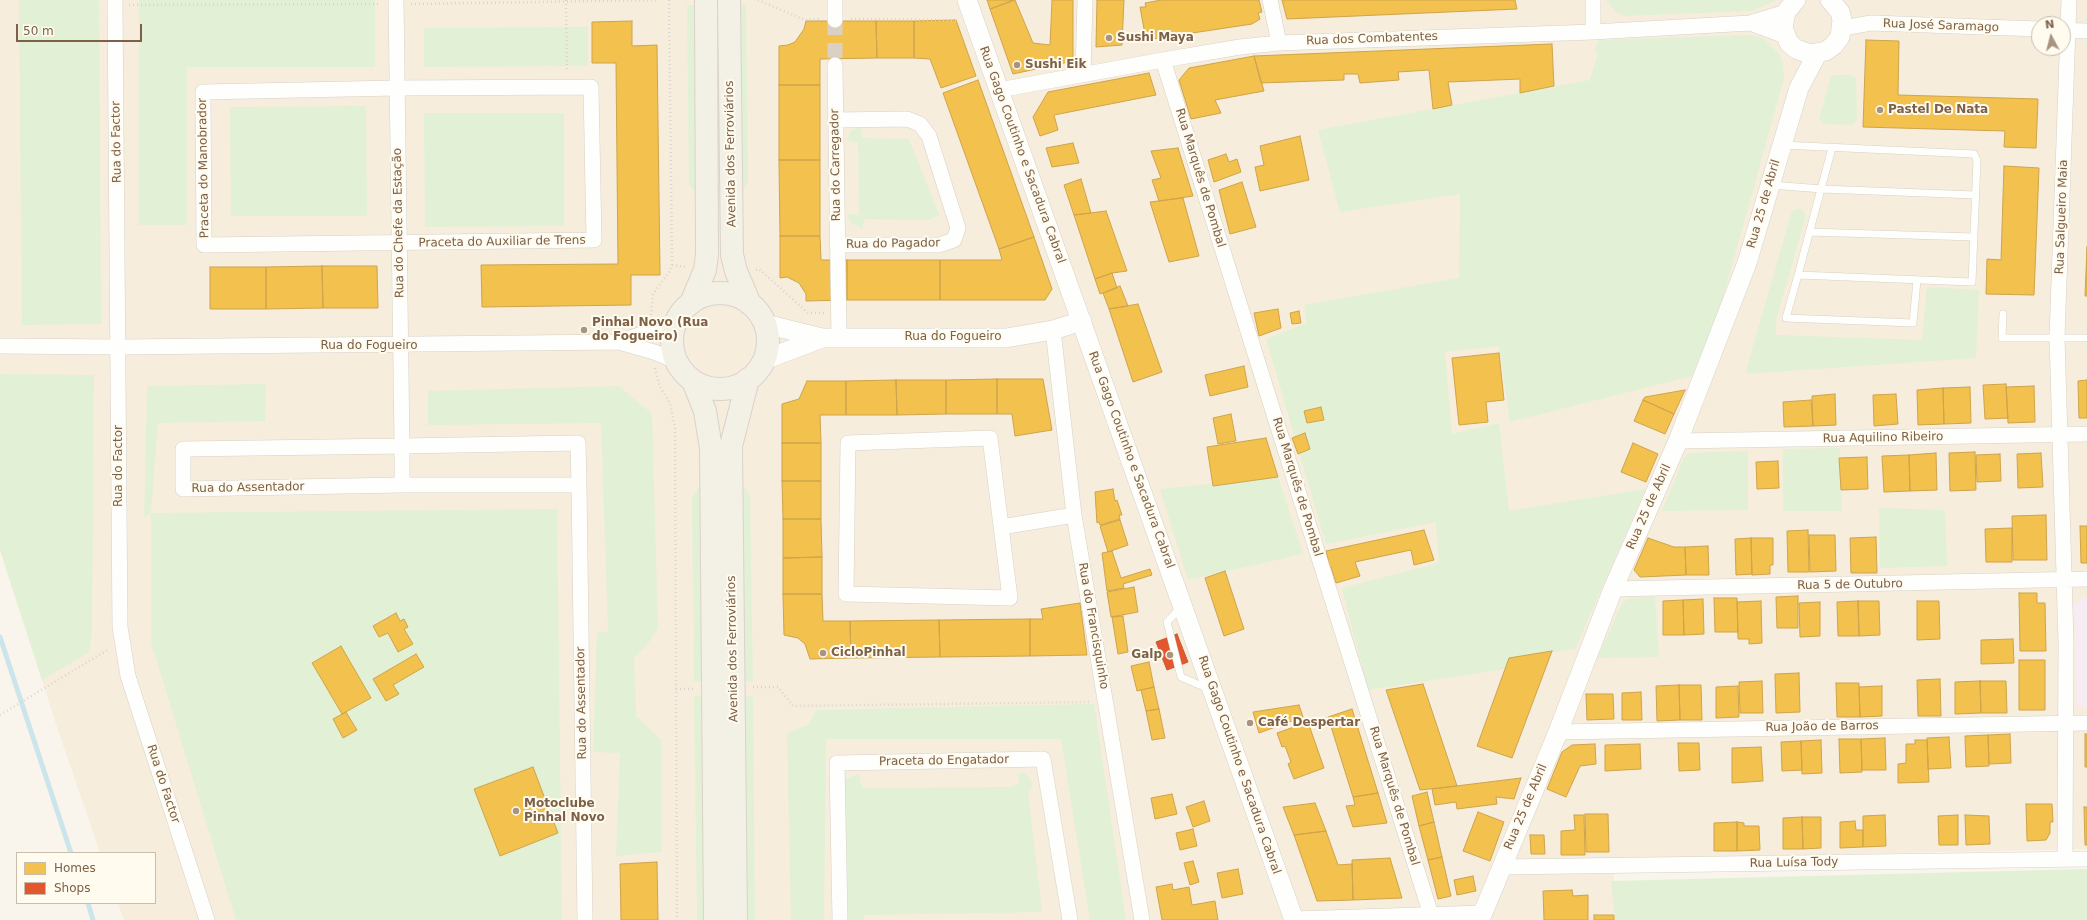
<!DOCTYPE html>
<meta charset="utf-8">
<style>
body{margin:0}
#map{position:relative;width:2087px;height:920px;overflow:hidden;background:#f9f5ec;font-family:"DejaVu Sans",sans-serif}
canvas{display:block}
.legend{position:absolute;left:16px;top:852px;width:140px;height:52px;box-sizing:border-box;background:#fffbef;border:1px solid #cbbdac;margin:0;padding:5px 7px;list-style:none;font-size:12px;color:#7c6048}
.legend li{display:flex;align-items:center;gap:8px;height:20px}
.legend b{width:20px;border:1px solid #cbbdac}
.north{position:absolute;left:2031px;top:16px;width:40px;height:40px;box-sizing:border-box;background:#fffbef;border:1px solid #cbbdac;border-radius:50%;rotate:353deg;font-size:11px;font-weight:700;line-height:16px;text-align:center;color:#7c6048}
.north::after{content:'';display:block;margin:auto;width:14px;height:18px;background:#a89481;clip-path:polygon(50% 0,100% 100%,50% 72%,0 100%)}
.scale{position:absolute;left:16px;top:24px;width:126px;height:18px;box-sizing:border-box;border:2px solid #7c6048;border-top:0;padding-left:5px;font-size:12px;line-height:14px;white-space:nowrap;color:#7c6048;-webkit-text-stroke:3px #fffbef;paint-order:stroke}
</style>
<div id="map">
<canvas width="2087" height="920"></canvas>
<ul class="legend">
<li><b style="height:11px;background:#f2c14e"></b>Homes</li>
<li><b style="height:11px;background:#e4572e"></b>Shops</li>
</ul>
<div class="north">N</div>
<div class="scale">50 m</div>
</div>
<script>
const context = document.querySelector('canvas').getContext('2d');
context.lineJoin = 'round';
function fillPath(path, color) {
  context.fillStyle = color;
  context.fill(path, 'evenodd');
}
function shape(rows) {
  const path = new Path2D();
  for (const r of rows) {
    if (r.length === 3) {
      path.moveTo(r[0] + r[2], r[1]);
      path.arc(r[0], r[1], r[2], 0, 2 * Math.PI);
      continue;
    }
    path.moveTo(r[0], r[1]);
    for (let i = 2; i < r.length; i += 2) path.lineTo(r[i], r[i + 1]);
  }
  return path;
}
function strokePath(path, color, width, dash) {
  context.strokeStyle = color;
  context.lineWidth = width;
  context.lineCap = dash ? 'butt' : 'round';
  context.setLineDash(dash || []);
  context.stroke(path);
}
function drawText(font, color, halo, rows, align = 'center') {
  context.font = font + ' "DejaVu Sans",sans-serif';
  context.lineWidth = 4;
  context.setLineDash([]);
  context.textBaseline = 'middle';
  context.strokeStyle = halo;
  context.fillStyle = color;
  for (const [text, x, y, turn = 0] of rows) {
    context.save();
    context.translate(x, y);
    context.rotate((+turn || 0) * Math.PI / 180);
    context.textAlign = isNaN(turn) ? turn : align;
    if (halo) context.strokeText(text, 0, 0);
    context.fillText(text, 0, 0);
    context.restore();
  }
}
const residential = shape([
 [0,0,2087,0,2087,849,1613,859,1616,920,124,920,118,903,155,903,155,853,100,853,58,730,0,550],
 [2039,24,2063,24,2063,48,2039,48]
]);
const education = shape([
 [2082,598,2087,598,2087,707,2077,707,2074,605]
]);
const green = shape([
 [19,0,99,0,101,324,22,325],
 [139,0,375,0,375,67,187,67,187,225,139,225],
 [1606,0,1777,0,1751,11,1625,16,1617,13],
 [738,4,746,4,748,182,740,195],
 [687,5,695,5,697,194,689,186],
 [588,27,588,66,424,67,424,28],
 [1750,35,1763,38,1779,54,1783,64,1784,78,1722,301,1692,376,1510,422,1499,346,1445,352,1452,434,1499,423,1509,511,1645,489,1575,649,1509,658,1505,669,1368,690,1342,588,1439,563,1436,522,1326,544,1266,339,1307,323,1304,305,1459,278,1460,194,1340,212,1318,130,1590,80,1598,53,1594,51,1599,40],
 [1836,75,1852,75,1856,78,1857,119,1852,125,1824,124,1819,119,1831,76],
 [366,106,367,216,231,216,230,107],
 [424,113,564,113,564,226,425,227],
 [860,127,862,138,909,139,939,215,930,220,864,219,862,229,851,223,848,214,859,215,858,143,846,140,851,131],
 [1800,209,1805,213,1805,219,1776,320,1776,335,1922,340,1927,287,1979,290,1976,358,1745,374,1792,211],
 [0,374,94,375,92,632,89,652,42,680,0,550],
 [266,384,265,421,158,423,151,513,557,509,562,920,236,920,151,642,151,513,144,517,147,386],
 [619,386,652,414,658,628,646,646,634,657,636,716,661,740,661,852,616,856,620,753,593,752,597,633,608,631,601,423,428,425,428,391],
 [1840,448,1842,511,1783,511,1783,449],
 [1748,451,1748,510,1662,511,1684,458,1688,453],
 [1278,477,1303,554,1188,580,1160,489],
 [700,486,702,681,694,681,692,497],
 [743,486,750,496,753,682,745,681],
 [1879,508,1945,510,1947,566,1880,568],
 [1655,596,1659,657,1597,658,1622,604,1628,599],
 [694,696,702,696,705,920,697,920],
 [753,696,755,920,747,920,745,697],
 [1094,704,1126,920,1090,920,1061,739,826,739,824,920,791,920,787,733,808,725,817,710],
 [1025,773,1033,783,1031,789,1028,792,1042,912,864,915,864,920,850,920,848,918,845,779,859,774,862,788,1011,787,1019,783,1017,774],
 [2087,869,2087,920,1615,920,1611,881]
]);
const homes = shape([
 [987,0,1014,0,990,9,987,0],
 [1015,0,1033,43,1050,45,1052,0,1073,0,1073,61,1013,74,990,9,1015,0],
 [1097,0,1124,0,1122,45,1096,47,1097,0],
 [1161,0,1259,0,1262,12,1258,13,1260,19,1252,24,1146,40,1140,7,1146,7,1145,3,1161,0],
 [1282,0,1515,0,1517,9,1287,19,1282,0],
 [956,20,976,76,941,88,930,59,914,58,914,21,956,20],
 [632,21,632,46,657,45,660,275,631,275,631,305,482,307,481,265,618,264,616,63,592,63,592,22,632,21],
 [806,21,876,21,877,58,820,59,820,85,779,85,779,46,788,45,795,42,804,29,806,21],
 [876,21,914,21,914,58,877,58,876,21],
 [1866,40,1899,41,1898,95,2038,99,2036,148,2004,147,2005,131,1863,127,1866,40],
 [1552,44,1554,86,1520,93,1520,79,1448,82,1452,105,1433,109,1429,70,1398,72,1399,80,1360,83,1358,74,1344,74,1344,80,1261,83,1254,56,1552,44],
 [1254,56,1264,91,1215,100,1221,113,1191,119,1179,80,1189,68,1254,56],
 [1149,73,1156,95,1054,115,1058,130,1040,136,1033,117,1048,92,1149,73],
 [978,80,1034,237,999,249,943,93,978,80],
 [779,85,820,85,820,160,779,160,779,85],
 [1300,136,1309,180,1260,191,1255,167,1264,165,1260,146,1300,136],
 [1073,143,1079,163,1052,167,1046,148,1073,143],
 [1178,148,1193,196,1159,201,1152,180,1161,178,1151,151,1178,148],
 [1226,154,1229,162,1237,159,1241,172,1214,182,1208,160,1226,154],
 [779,160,820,160,820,236,780,236,779,160],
 [2004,166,2039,168,2034,295,1986,294,1987,259,2001,260,2004,166],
 [1081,179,1091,213,1074,215,1064,185,1081,179],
 [1242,182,1256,227,1230,234,1219,190,1242,182],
 [1183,198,1199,256,1169,262,1150,202,1183,198],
 [1106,211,1127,271,1112,273,1095,279,1074,215,1106,211],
 [780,236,820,236,821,260,847,260,847,300,806,301,806,294,799,283,787,277,780,278,780,236],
 [1034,237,1052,289,1045,300,940,300,940,260,1002,260,999,249,1034,237],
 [2087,247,2087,296,2085,296,2087,247],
 [847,260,940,260,940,300,847,300,847,260],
 [322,266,323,308,266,309,266,267,322,266],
 [322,266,377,266,378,308,323,308,322,266],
 [210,267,266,267,266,309,210,309,210,267],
 [1112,273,1117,288,1100,294,1095,279,1112,273],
 [1120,286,1128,306,1109,309,1103,293,1120,286],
 [1138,304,1162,372,1133,382,1109,309,1138,304],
 [1278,309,1281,328,1259,336,1254,313,1278,309],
 [1299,311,1301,323,1292,324,1290,313,1299,311],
 [1499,353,1504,400,1486,402,1488,422,1459,425,1452,358,1499,353],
 [1244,366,1248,387,1210,396,1205,375,1244,366],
 [997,379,997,414,946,414,946,380,997,379],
 [997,379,1043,379,1052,430,1015,436,1012,414,997,414,997,379],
 [896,380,897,415,846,415,846,381,896,380],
 [896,380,946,380,946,414,897,415,896,380],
 [2087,380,2087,418,2079,418,2078,381,2087,380],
 [807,381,846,381,846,415,820,415,821,443,782,443,782,404,799,399,807,381],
 [2006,384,2008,418,1985,419,1983,385,2006,384],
 [2034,386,2035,422,2008,423,2006,387,2034,386],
 [1970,387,1971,423,1944,424,1943,388,1970,387],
 [1943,388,1944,424,1918,425,1917,390,1943,388],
 [1685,390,1674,414,1643,400,1645,397,1685,390],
 [1835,394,1836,425,1813,426,1812,396,1835,394],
 [1896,394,1898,424,1874,426,1873,395,1896,394],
 [1643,400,1674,414,1665,434,1634,421,1643,400],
 [1811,400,1813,426,1784,427,1783,402,1811,400],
 [1321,407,1324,420,1307,423,1304,411,1321,407],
 [1231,414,1236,441,1218,444,1213,418,1231,414],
 [1305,433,1310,449,1298,454,1292,438,1305,433],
 [1266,438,1278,477,1213,486,1207,447,1266,438],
 [782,443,821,443,821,481,782,481,782,443],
 [1633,443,1658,454,1646,482,1621,472,1633,443],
 [1975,452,1976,490,1950,491,1949,453,1975,452],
 [1936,453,1937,490,1910,491,1909,455,1936,453],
 [2041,453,2043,487,2018,488,2017,454,2041,453],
 [2000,454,2001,481,1977,482,1976,455,2000,454],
 [1909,455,1910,491,1884,492,1882,456,1909,455],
 [1867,457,1868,489,1841,490,1839,458,1867,457],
 [1778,461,1779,488,1757,489,1756,462,1778,461],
 [782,481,821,481,821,519,783,519,782,481],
 [1113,489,1115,501,1117,500,1122,515,1119,515,1120,519,1100,525,1099,522,1097,523,1095,492,1113,489],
 [2046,515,2047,560,2013,560,2012,516,2046,515],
 [783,519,821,519,822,557,783,558,783,519],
 [1120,520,1128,545,1108,552,1100,526,1120,520],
 [2080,526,2087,526,2087,563,2081,563,2080,526],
 [2012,528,2012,562,1986,562,1985,529,2012,528],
 [1424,530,1434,560,1414,565,1411,550,1355,562,1360,576,1336,583,1331,567,1330,568,1326,551,1424,530],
 [1808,530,1809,572,1788,572,1787,531,1808,530],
 [1809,535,1835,535,1836,571,1810,572,1809,535],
 [1876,537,1877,573,1851,573,1850,538,1876,537],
 [1648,538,1674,547,1685,547,1686,575,1640,577,1634,570,1648,538],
 [1751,538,1773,538,1773,565,1770,565,1770,574,1752,575,1751,538],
 [1751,538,1752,574,1736,575,1735,539,1751,538],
 [1708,546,1709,575,1686,575,1685,547,1708,546],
 [1112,551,1121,578,1150,569,1152,575,1123,584,1124,588,1107,591,1102,553,1112,551],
 [822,557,822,594,783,594,783,558,822,557],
 [1225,571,1244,629,1224,636,1205,578,1225,571],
 [1134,587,1138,612,1111,617,1107,592,1134,587],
 [2019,593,2037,593,2037,603,2045,603,2046,651,2020,651,2019,593],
 [783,594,822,594,823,621,850,621,851,658,810,659,805,644,798,638,784,635,783,594],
 [1798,596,1798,628,1777,628,1776,597,1798,596],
 [1714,598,1737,598,1738,632,1715,632,1714,598],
 [1703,599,1704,634,1684,635,1683,600,1703,599],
 [1683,600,1684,635,1663,635,1663,601,1683,600],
 [1761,601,1762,643,1749,644,1749,639,1738,639,1737,602,1761,601],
 [1858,601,1879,601,1880,635,1859,636,1858,601],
 [1858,601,1859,636,1838,636,1837,602,1858,601],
 [1917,601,1939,601,1940,639,1917,640,1917,601],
 [1820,602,1820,636,1800,637,1799,603,1820,602],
 [1080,603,1087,655,1030,656,1030,619,1043,619,1041,609,1080,603],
 [396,613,400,621,404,619,408,627,404,629,413,644,398,652,388,633,379,637,373,626,396,613],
 [1123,616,1128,652,1118,654,1112,617,1123,616],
 [1030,619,1030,656,940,657,939,620,1030,619],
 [939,620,940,657,851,658,850,621,939,620],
 [2013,639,2014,663,1981,664,1981,640,2013,639],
 [341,646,371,698,342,714,312,663,341,646],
 [1552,651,1512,758,1477,746,1509,658,1552,651],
 [416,654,424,667,393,685,399,694,386,701,373,679,416,654],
 [2019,660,2045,660,2045,710,2019,710,2019,660],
 [1149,662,1154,687,1137,691,1131,666,1149,662],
 [1799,673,1800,712,1776,713,1775,674,1799,673],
 [1940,679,1941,716,1918,716,1917,680,1940,679],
 [1762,681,1763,713,1740,713,1739,682,1762,681],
 [1980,681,2006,681,2007,713,1981,713,1980,681],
 [1980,681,1981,713,1955,714,1955,682,1980,681],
 [1836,683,1859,683,1860,717,1837,717,1836,683],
 [1423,684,1457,786,1420,790,1386,690,1423,684],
 [1679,685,1701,685,1702,720,1680,720,1679,685],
 [1679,685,1680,720,1657,721,1656,686,1679,685],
 [1738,686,1739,717,1716,718,1716,687,1738,686],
 [1882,686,1882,716,1860,717,1859,687,1882,686],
 [1154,687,1159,709,1146,711,1141,690,1154,687],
 [1641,692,1642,720,1622,720,1622,693,1641,692],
 [1586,694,1613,694,1614,719,1587,720,1586,694],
 [1299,705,1303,717,1259,733,1253,712,1299,705],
 [1159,709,1165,738,1152,740,1146,711,1159,709],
 [1352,709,1378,793,1353,797,1328,717,1352,709],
 [346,712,357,730,343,738,333,719,346,712],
 [1308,722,1324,768,1294,779,1288,764,1291,762,1285,746,1282,747,1277,733,1308,722],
 [2010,734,2011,763,1989,764,1988,735,2010,734],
 [2085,734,2087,734,2087,767,2085,767,2085,734],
 [1988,735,1989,766,1966,767,1965,736,1988,735],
 [1949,737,1951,768,1928,769,1927,738,1949,737],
 [1885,738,1886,770,1862,770,1861,739,1885,738],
 [1839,739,1861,739,1862,772,1840,773,1839,739],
 [1821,740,1822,773,1802,774,1801,741,1821,740],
 [1915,740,1927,740,1929,782,1898,783,1898,764,1906,763,1906,744,1915,744,1915,740],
 [1801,741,1802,770,1782,771,1781,742,1801,741],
 [1678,743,1699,743,1700,770,1679,771,1678,743],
 [1595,744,1596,764,1580,766,1566,797,1547,789,1562,752,1572,745,1595,744],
 [1640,744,1641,769,1605,771,1605,745,1640,744],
 [1761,747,1763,781,1732,783,1732,748,1761,747],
 [533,767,558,833,500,856,474,789,533,767],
 [1521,778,1514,799,1496,797,1497,804,1457,809,1456,802,1435,805,1432,789,1521,778],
 [1427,792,1434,822,1419,826,1412,796,1427,792],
 [1378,793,1387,823,1353,827,1346,806,1355,805,1353,797,1378,793],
 [1172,794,1177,814,1155,819,1151,798,1172,794],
 [1204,801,1210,821,1193,827,1186,807,1204,801],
 [1315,803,1326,831,1294,835,1283,807,1315,803],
 [2026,804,2052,804,2053,822,2050,822,2050,833,2046,840,2027,841,2026,804],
 [2084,807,2087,807,2087,845,2085,845,2084,807],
 [1478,812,1504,822,1490,861,1463,851,1478,812],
 [1585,814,1608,814,1609,852,1586,852,1585,814],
 [1574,815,1584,815,1585,855,1561,855,1561,831,1575,830,1574,815],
 [1885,815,1886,846,1863,847,1863,816,1885,815],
 [1958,815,1958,845,1939,845,1938,816,1958,815],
 [1965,815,1989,816,1990,844,1966,845,1965,815],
 [1802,817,1821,817,1821,848,1803,849,1802,817],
 [1802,817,1803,849,1783,849,1783,818,1802,817],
 [1855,821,1856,830,1863,830,1863,847,1840,848,1840,822,1855,821],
 [1434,822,1442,857,1428,860,1419,826,1434,822],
 [1737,822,1744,823,1744,826,1759,826,1760,850,1737,851,1737,822],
 [1737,822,1737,851,1714,851,1714,823,1737,822],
 [1193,829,1197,846,1180,850,1176,833,1193,829],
 [1326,831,1338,865,1352,864,1353,900,1317,901,1294,835,1326,831],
 [1530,835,1544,835,1545,854,1531,854,1530,835],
 [1442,857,1451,896,1438,899,1428,860,1442,857],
 [1390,858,1402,898,1353,900,1352,860,1390,858],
 [1193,861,1199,882,1190,885,1184,863,1193,861],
 [657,862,658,920,621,920,620,864,657,862],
 [1238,869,1243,894,1222,898,1217,873,1238,869],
 [1473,876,1476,891,1457,895,1454,880,1473,876],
 [1172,884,1173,890,1189,887,1192,905,1215,901,1218,920,1162,920,1156,887,1172,884],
 [1572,890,1573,896,1588,895,1588,920,1544,920,1543,891,1572,890],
 [1594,915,1614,915,1614,920,1594,920,1594,915]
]);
const shops = shape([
 [1177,634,1188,662,1167,670,1156,642,1177,634]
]);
const stream = shape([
 [0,637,71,853],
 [88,903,93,920]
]);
const minorTunnel = shape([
 [835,20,835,65]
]);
const path = shape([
 [566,0,567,71],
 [758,0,805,20,820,19],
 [411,4,659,0],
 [129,5,380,4],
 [851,19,956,20],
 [672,265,687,267],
 [756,270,759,269,808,313,824,313],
 [651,315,653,294,670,271,672,265,669,0],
 [655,368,660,387,670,403,675,428,677,920],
 [753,687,778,687,793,706,1091,702],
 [676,689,694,689],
 [0,715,109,649]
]);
const service = shape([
 [1782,145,1974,154,1977,160,1972,282,1798,275,1832,148],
 [1771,185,1822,189,1975,195],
 [1809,232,1974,237],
 [1798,275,1786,318,1913,323,1917,280],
 [2003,314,2002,338,2087,338],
 [1181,607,1167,622,1181,677,1209,689]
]);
const minor = shape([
 [115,0,120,627,128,676,207,920],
 [396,0,402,446,402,485,579,485,578,443,402,446,183,449,183,489,402,485],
 [835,0,835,20],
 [1270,0,1279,43],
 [1750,23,1785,36],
 [1843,28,1871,23,2039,29],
 [2063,30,2087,31],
 [1593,32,1593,0],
 [1163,60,1431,915],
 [835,65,839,338],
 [1083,75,1085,0],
 [591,87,594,240,204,245,203,92,397,88,591,87],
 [999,90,1163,60,1240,47,1279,43,1593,32,1750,23,1786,12],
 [835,120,907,119,920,124,929,136,958,228,954,240,939,245,837,245],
 [1053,330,1074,515,1142,920],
 [619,342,653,330,676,320],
 [0,346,119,347,619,342,654,352,676,361],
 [990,438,1010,598,846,594,848,443,990,438],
 [1678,441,2087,434],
 [579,485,585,920],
 [1001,527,1074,515],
 [1613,589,2087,579],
 [1558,732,2087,723],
 [2065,859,2066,642,2057,337,2069,0],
 [1501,867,2087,859],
 [1294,919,1483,913],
 [840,920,837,763,1043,759,1070,920]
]);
const tertiary = shape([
 [967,0,1294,920],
 [1796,0,1786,12,1783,28,1789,43,1796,49,1810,54,1826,51,1834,45,1840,37,1842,20,1840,12,1830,0],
 [765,324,822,338,1006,338,1053,330,1082,321],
 [764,360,822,338],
 [1480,920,1558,732,1613,589,1678,441,1747,263,1799,88,1817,54]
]);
const primary = shape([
 [729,0,732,255,736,271,750,304],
 [720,341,48],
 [691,303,705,270,707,254,706,0],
 [693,381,705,411,711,448,715,920],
 [736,920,731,446,748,379]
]);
const markers = [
 [1109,38,4,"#a89481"],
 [1017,65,4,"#a89481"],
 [1880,110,4,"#a89481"],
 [584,330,4,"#a89481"],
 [823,653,4,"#a89481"],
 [1170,655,4,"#a89481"],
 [1250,723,4,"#a89481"],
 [516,811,4,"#a89481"]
];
const streetNames = [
 ["Rua José Saramago",1941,26,2],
 ["Rua dos Combatentes",1372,39,-2],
 ["Rua do Factor",117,142,-91],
 ["Avenida dos Ferroviários",731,154,-91],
 ["Rua Gago Coutinho e Sacadura Cabral",1022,155,70],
 ["Rua do Carregador",836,165,-91],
 ["Praceta do Manobrador",204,168,-91],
 ["Rua Marquês de Pombal",1200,178,73],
 ["Rua 25 de Abril",1764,204,-74],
 ["Rua Salgueiro Maia",2062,217,-88],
 ["Rua do Chefe da Estação",399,223,-91],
 ["Praceta do Auxiliar de Trens",502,242,-1],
 ["Rua do Pagador",893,244,-1],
 ["Rua do Fogueiro",953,337],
 ["Rua do Fogueiro",369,346],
 ["Rua Aquilino Ribeiro",1883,438,-1],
 ["Rua Gago Coutinho e Sacadura Cabral",1131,460,70],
 ["Rua do Factor",119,466,-90],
 ["Rua Marquês de Pombal",1297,487,73],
 ["Rua do Assentador",248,488,-1],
 ["Rua 25 de Abril",1649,507,-66],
 ["Rua 5 de Outubro",1850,585,-1],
 ["Rua do Francisquinho",1093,626,80],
 ["Avenida dos Ferroviários",733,649,-91],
 ["Rua do Assentador",582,703,-91],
 ["Rua João de Barros",1822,727,-1],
 ["Praceta do Engatador",944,761,-1],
 ["Rua Gago Coutinho e Sacadura Cabral",1239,765,71],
 ["Rua do Factor",163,784,72],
 ["Rua Marquês de Pombal",1394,796,73],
 ["Rua 25 de Abril",1526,807,-67],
 ["Rua Luísa Tody",1794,863,-1]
];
const poiNames = [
 ["Sushi Maya",1117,38],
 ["Sushi Eik",1025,65],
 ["Pastel De Nata",1888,110],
 ["Pinhal Novo (Rua",592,323],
 ["do Fogueiro)",592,337],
 ["CicloPinhal",831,653],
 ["Galp",1162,655,"right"],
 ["Café Despertar",1258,723],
 ["Motoclube",524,804],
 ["Pinhal Novo",524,818]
];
fillPath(residential, '#f6eddc');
fillPath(education, '#f7ebf4');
fillPath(green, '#e2f1d5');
fillPath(homes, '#f2c14e');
strokePath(homes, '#cfa44c', 1);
fillPath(shops, '#e4572e');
strokePath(shops, '#c55a36', 1);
strokePath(stream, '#cce5eb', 5);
strokePath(minorTunnel, '#dad0c3', 15, [15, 8]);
strokePath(service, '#d7d1c7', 8);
strokePath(minor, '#d7d1c7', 16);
strokePath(tertiary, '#d7d1c7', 20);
strokePath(primary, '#dbd2c9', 24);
strokePath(path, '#dcd5cd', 2.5, [1, 3]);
strokePath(service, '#fefefc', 7);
strokePath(minor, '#fefefc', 15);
strokePath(tertiary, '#fefefc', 19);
strokePath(primary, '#f3f0e6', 22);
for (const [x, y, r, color] of markers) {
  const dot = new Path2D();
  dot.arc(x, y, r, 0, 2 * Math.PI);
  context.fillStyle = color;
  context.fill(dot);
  strokePath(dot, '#fffbef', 1.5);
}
drawText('12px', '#7c6048', '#fffbef', streetNames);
drawText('bold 12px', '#7c6048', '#fffbef', poiNames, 'left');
</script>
